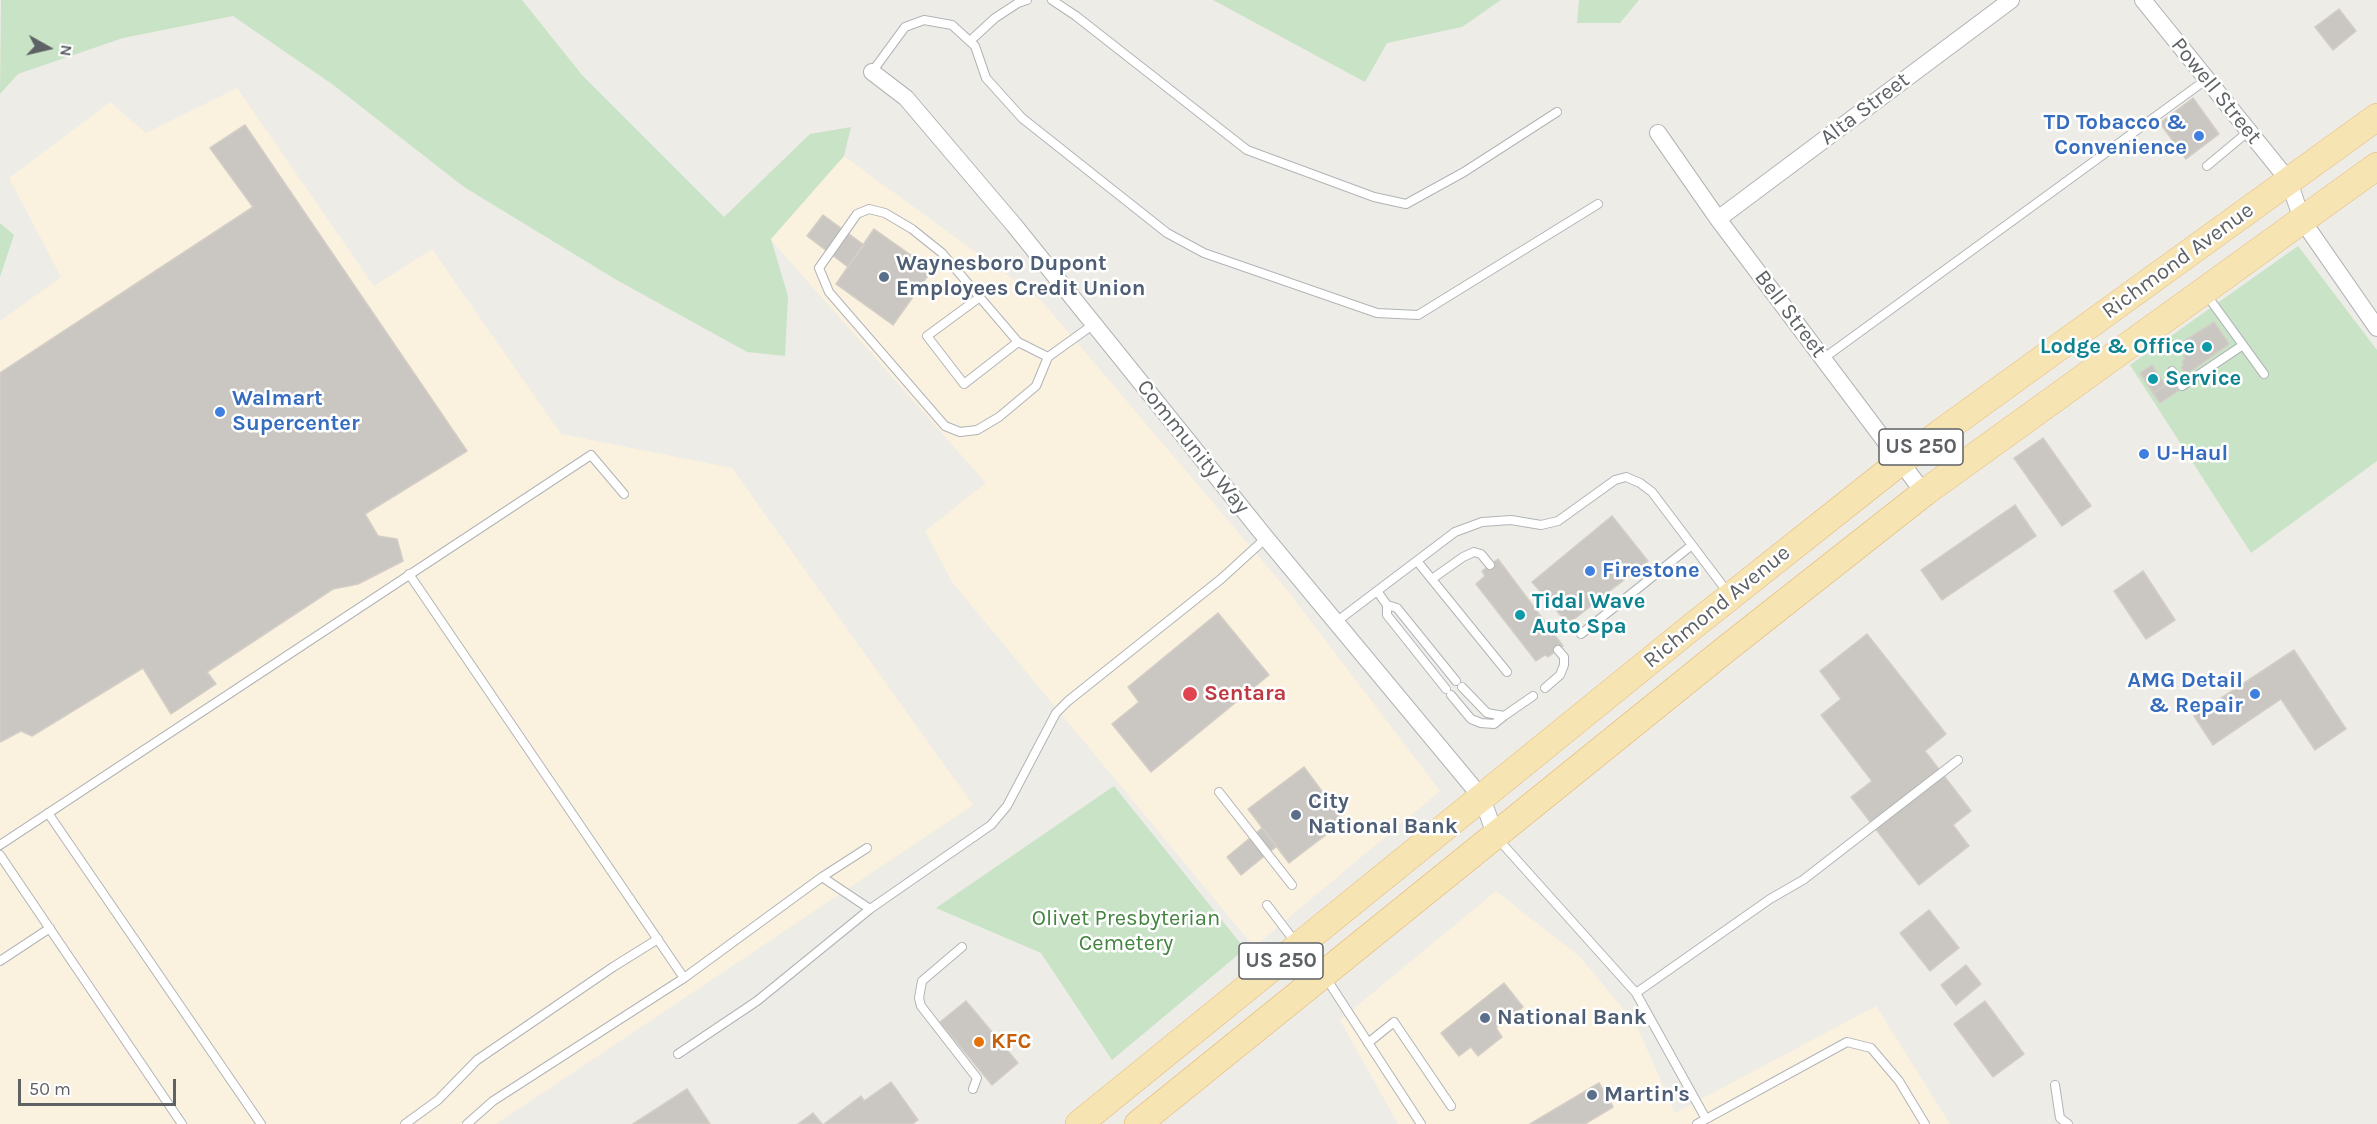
<!DOCTYPE html>
<style>
body{margin:0}
#map{position:relative;width:2377px;height:1124px;overflow:hidden;background:#eeece6;font-family:Karla,sans-serif}
canvas{display:block}
.north{position:absolute;left:18px;top:18px;width:60px;height:60px;-webkit-text-stroke:4px #fff;paint-order:stroke;rotate:98deg;font-size:16px;font-weight:700;line-height:24px;text-align:center;color:#5e6265}
.north::after{content:'';display:block;margin:auto;width:21px;height:27px;background:#5e6265;clip-path:polygon(50% 0,100% 100%,50% 72%,0 100%)}
.scale{position:absolute;left:18px;top:1079px;width:158px;height:27px;box-sizing:border-box;border:3px solid #5e6265;border-top:0;padding-left:8px;font-size:18px;line-height:21px;white-space:nowrap;color:#5e6265;-webkit-text-stroke:4px #fff;paint-order:stroke}
</style>
<div id="map">
<canvas width="2377" height="1124"></canvas>
<div class="north">N</div>
<div class="scale">50 m</div>
</div>
<script>
const context = document.querySelector('canvas').getContext('2d');
context.lineJoin = 'round';
function fillPath(path, color) {
  context.fillStyle = color;
  context.fill(path, 'evenodd');
}
function shape(rows) {
  const path = new Path2D();
  for (const r of rows) {
    path.moveTo(r[0], r[1]);
    for (let i = 2; i < r.length; i += 2) path.lineTo(r[i], r[i + 1]);
  }
  return path;
}
function strokePath(path, color, width, dash) {
  context.strokeStyle = color;
  context.lineWidth = width;
  context.lineCap = dash ? 'butt' : 'round';
  context.setLineDash(dash || []);
  context.stroke(path);
}
function drawText(font, color, halo, rows, align = 'center') {
  context.font = font + ' Karla,sans-serif';
  context.lineWidth = 5;
  context.setLineDash([]);
  context.textBaseline = 'middle';
  context.strokeStyle = halo;
  context.fillStyle = color;
  for (const [text, x, y, turn = 0] of rows) {
    context.save();
    context.translate(x, y);
    context.rotate((+turn || 0) * Math.PI / 180);
    context.textAlign = isNaN(turn) ? turn : align;
    if (halo) context.strokeText(text, 0, 0);
    context.fillText(text, 0, 0);
    context.restore();
  }
}
const commercial = shape([
 [237,88,374,286,432,249,561,434,732,468,973,805,496,1124,0,1124,0,321,61,277,9,178,110,102,146,133],
 [844,156,1040,299,1288,591,1440,791,1254,947,952,582,925,531,986,483,770,239],
 [1496,891,1580,957,1636,1024,1675,1113,1876,1006,1950,1124,1398,1124,1340,1020]
]);
const green = shape([
 [1,0,522,0,582,75,724,217,810,134,851,127,844,156,771,239,788,296,785,356,747,352,615,279,464,187,332,84,233,16,123,38,18,74,0,94],
 [1213,0,1501,0,1462,27,1387,43,1365,82],
 [1579,0,1639,0,1620,23,1577,23],
 [0,223,14,235,0,277],
 [2298,246,2377,350,2377,461,2251,553,2130,365],
 [1114,786,1245,949,1112,1060,1041,953,936,908]
]);
const building = shape([
 [2339,9,2356,31,2333,50,2315,27,2339,9],
 [2193,98,2219,134,2186,159,2160,123,2193,98],
 [245,125,467,451,365,514,378,536,397,539,403,561,358,584,333,589,207,672,216,684,171,714,143,668,32,736,21,731,0,742,0,373,253,207,210,148,245,125],
 [823,215,864,245,848,267,807,236,823,215],
 [874,229,932,270,893,325,836,284,874,229],
 [2214,322,2229,344,2186,375,2181,367,2184,364,2182,362,2185,359,2183,356,2191,351,2184,341,2214,322],
 [2152,365,2165,385,2153,393,2140,373,2152,365],
 [2172,381,2178,391,2160,403,2153,393,2172,381],
 [2043,438,2091,506,2062,526,2014,458,2043,438],
 [2015,505,2036,536,1942,600,1921,570,2015,505],
 [1612,516,1648,561,1568,624,1532,582,1612,516],
 [1498,559,1563,646,1548,657,1545,655,1536,661,1476,584,1485,576,1482,571,1498,559],
 [2143,571,2175,620,2146,639,2114,591,2143,571],
 [1218,613,1269,675,1151,772,1112,724,1139,702,1128,687,1218,613],
 [1867,634,1946,734,1925,751,1971,811,1953,825,1969,846,1919,885,1851,797,1872,781,1821,715,1841,699,1820,671,1867,634],
 [2294,650,2346,729,2315,750,2281,699,2213,745,2194,716,2294,650],
 [1304,767,1344,821,1289,863,1248,809,1304,767],
 [1262,828,1277,846,1241,875,1227,857,1262,828],
 [1929,910,1959,948,1930,971,1900,933,1929,910],
 [1966,965,1981,984,1956,1005,1941,985,1966,965],
 [1504,983,1523,1007,1496,1028,1502,1037,1478,1056,1471,1047,1459,1056,1441,1033,1504,983],
 [966,1001,1018,1063,992,1085,940,1022,966,1001],
 [1985,1001,2024,1054,1993,1077,1954,1024,1985,1001],
 [891,1082,918,1120,912,1124,824,1124,861,1096,864,1101,891,1082],
 [1599,1083,1613,1107,1585,1124,1530,1124,1599,1083],
 [687,1089,710,1124,633,1124,687,1089],
 [813,1113,822,1124,798,1124,813,1113]
]);
const service = shape([
 [1052,0,1076,16,1247,150,1374,197,1406,204,1464,172,1557,112],
 [970,41,995,18,1018,3,1027,0],
 [872,72,905,27,924,20,952,25,975,46,986,78,1022,118,1167,233,1204,253,1377,313,1418,315,1598,204],
 [2207,166,2249,131],
 [2206,294,2264,374],
 [980,297,927,336,964,384,1018,342],
 [1048,357,1036,386,999,417,977,430,960,432,945,426,829,292,819,268,857,214,869,209,885,213,912,229,942,253,1018,342,1048,357,1094,324],
 [1824,358,2207,79],
 [2172,371,2182,386,2243,345],
 [1417,561,1507,672],
 [409,574,684,978],
 [1432,579,1463,557,1474,552,1481,554,1490,565],
 [1377,591,1387,605,1387,615,1446,689],
 [1387,605,1397,608,1456,681],
 [1336,622,1455,532,1482,522,1511,520,1541,525,1558,521,1615,480,1626,477,1640,483,1652,492,1729,594],
 [1581,634,1692,545],
 [1462,687,1487,713,1504,716,1533,696],
 [1545,688,1560,675,1564,665,1564,657,1558,650],
 [1451,695,1471,719,1481,723,1494,724,1504,716],
 [1219,792,1292,885],
 [48,813,261,1124],
 [1498,839,1636,993,1706,1119],
 [0,845,591,455,624,494],
 [0,855,182,1124],
 [822,877,870,909],
 [1267,905,1296,943],
 [962,947,922,981,919,998,921,1006,977,1078,973,1089],
 [0,961,50,928],
 [1326,978,1421,1124],
 [1636,993,1770,899,1803,880,1958,760],
 [1368,1043,1394,1022,1451,1106],
 [678,1054,757,1001,870,909,991,825,1007,806,1056,713,1068,701,1221,579,1266,538],
 [2055,1085,2060,1118,2068,1124],
 [405,1124,438,1100,477,1060,613,967,658,939],
 [467,1124,493,1101,684,978,822,877,867,848],
 [1697,1124,1847,1042,1871,1048,1899,1081,1925,1124]
]);
const minor = shape([
 [2143,0,2289,181,2302,220,2377,328],
 [872,72,906,98,1014,225,1266,538,1482,798,1496,837],
 [1658,133,1718,219,1924,493],
 [1718,219,2011,0]
]);
const primary = shape([
 [1079,1124,1688,630,1900,462,2377,117],
 [1138,1124,1726,649,1924,493,2377,166]
]);
const markers = [
 [2199,136,6,"#3f7fe0"],
 [884,277,6,"#5c6f8a"],
 [2207,347,6,"#0f9aa8"],
 [2153,379,6,"#0f9aa8"],
 [220,412,6,"#3f7fe0"],
 [2144,454,6,"#3f7fe0"],
 [1590,571,6,"#3f7fe0"],
 [1520,615,6,"#0f9aa8"],
 [1190,694,8,"#e0444e"],
 [2255,694,6,"#3f7fe0"],
 [1296,815,6,"#5c6f8a"],
 [1485,1018,6,"#5c6f8a"],
 [979,1042,6,"#e8710a"],
 [1592,1095,6,"#5c6f8a"]
];
const shields = [
 [1921,447,84],
 [1281,961,84]
];
const shieldNames = [
 ["US 250",1921,447],
 ["US 250",1281,961]
];
const streetNames = [
 ["Powell Street",2216,91,51],
 ["Alta Street",1865,109,-37],
 ["Richmond Avenue",2178,261,-36],
 ["Bell Street",1790,314,53],
 ["Community Way",1193,447,51],
 ["Richmond Avenue",1717,607,-39]
];
const shopNames = [
 ["TD Tobacco &",2187,123,"right"],
 ["Convenience",2187,148,"right"],
 ["Walmart",232,399],
 ["Supercenter",232,424],
 ["U-Haul",2156,454],
 ["Firestone",1602,571],
 ["AMG Detail",2243,681,"right"],
 ["& Repair",2243,706,"right"]
];
const serviceNames = [
 ["Waynesboro Dupont",896,264],
 ["Employees Credit Union",896,289],
 ["City",1308,802],
 ["National Bank",1308,827],
 ["National Bank",1497,1018],
 ["Martin's",1604,1095]
];
const cultureNames = [
 ["Lodge & Office",2195,347,"right"],
 ["Service",2165,379],
 ["Tidal Wave",1532,602],
 ["Auto Spa",1532,627]
];
const healthNames = [
 ["Sentara",1204,694]
];
const parkNames = [
 ["Olivet Presbyterian",1126,919],
 ["Cemetery",1126,944]
];
const foodNames = [
 ["KFC",991,1042]
];
fillPath(commercial, '#faf1df');
fillPath(green, '#c9e3c6');
fillPath(building, '#cac7c3');
strokePath(building, '#d3cdc5', 1.5);
strokePath(service, '#b1b4b7', 10);
strokePath(minor, '#b1b4b7', 18);
strokePath(primary, '#e3b46b', 28);
strokePath(service, '#fff', 8);
strokePath(minor, '#fff', 16);
strokePath(primary, '#f7e4b3', 27);
for (const [x, y, r, color] of markers) {
  const dot = new Path2D();
  dot.arc(x, y, r, 0, 2 * Math.PI);
  context.fillStyle = color;
  context.fill(dot);
  strokePath(dot, '#fff', 2);
}
for (const [x, y, w] of shields) {
  const box = new Path2D();
  box.roundRect(x - w / 2, y - 18, w, 36, 4.5);
  context.fillStyle = '#fff';
  context.fill(box);
  strokePath(box, '#5e6265', 1.5);
}
drawText('bold 21px', '#5e6265', null, shieldNames);
drawText('22px', '#5e6265', '#fff', streetNames);
drawText('bold 22px', '#366cbe', '#fff', shopNames, 'left');
drawText('bold 22px', '#4e5e75', '#fff', serviceNames, 'left');
drawText('bold 22px', '#0d838f', '#fff', cultureNames, 'left');
drawText('bold 22px', '#be3a42', '#fff', healthNames, 'left');
drawText('22px', '#43833f', '#fff', parkNames);
drawText('bold 22px', '#c56008', '#fff', foodNames, 'left');
</script>
